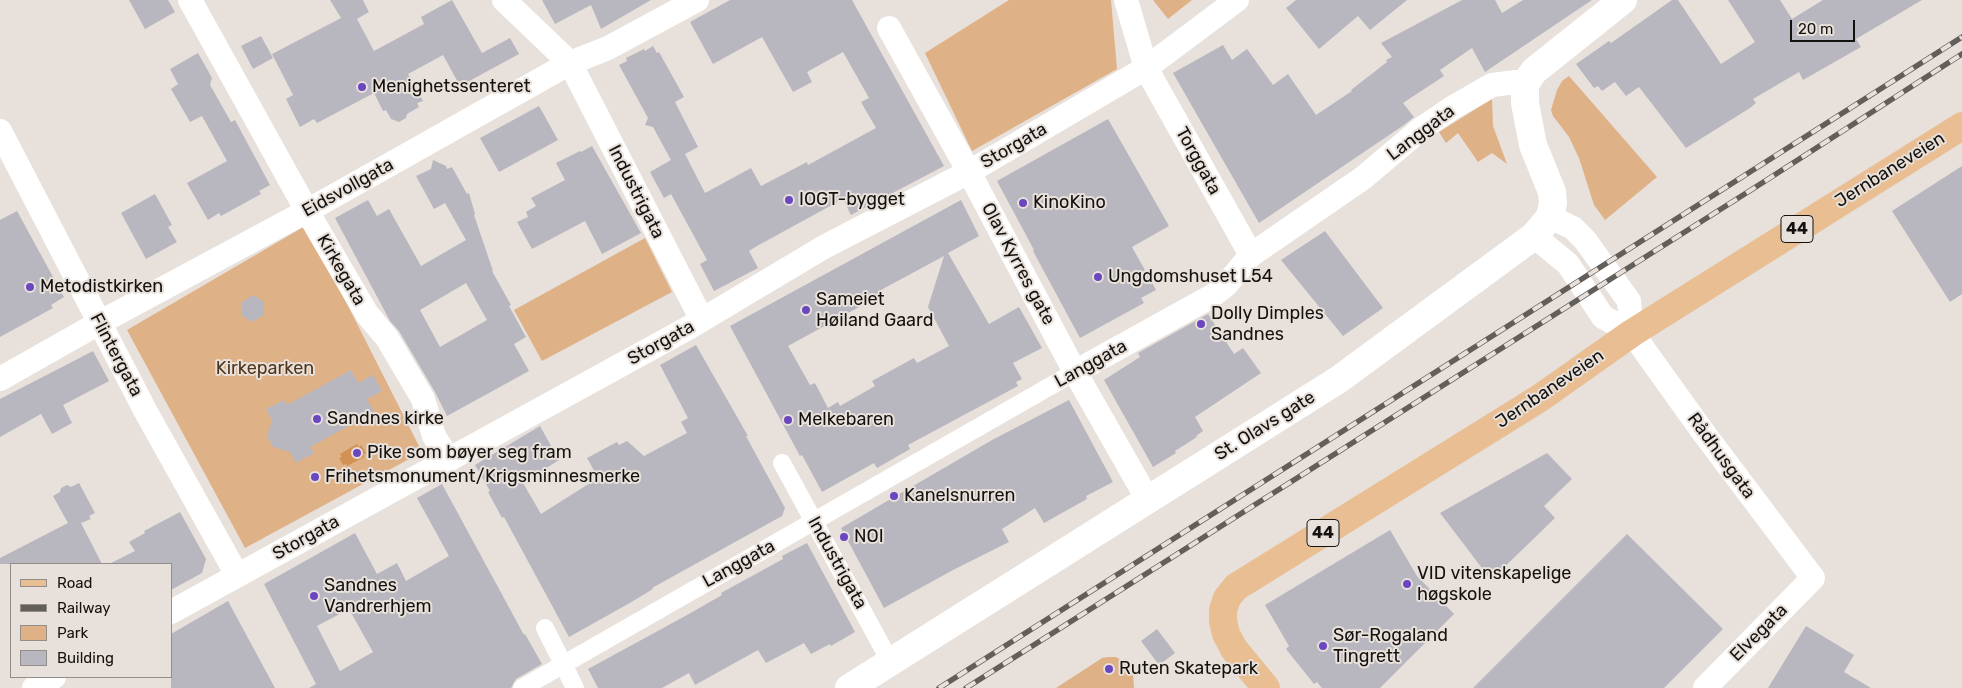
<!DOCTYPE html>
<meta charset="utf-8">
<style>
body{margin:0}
#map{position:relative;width:1962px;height:688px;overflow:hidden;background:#e8e0da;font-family:Rubik,sans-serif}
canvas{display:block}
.legend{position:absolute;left:10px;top:563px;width:162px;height:115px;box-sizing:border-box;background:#e8e0da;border:1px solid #938e89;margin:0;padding:6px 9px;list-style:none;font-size:15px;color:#14120f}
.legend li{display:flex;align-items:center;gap:10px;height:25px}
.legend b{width:25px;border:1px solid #938e89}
.scale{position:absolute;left:1790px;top:20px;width:65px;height:22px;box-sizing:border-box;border:2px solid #14120f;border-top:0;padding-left:6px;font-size:15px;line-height:18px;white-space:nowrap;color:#14120f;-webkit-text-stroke:4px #e8e0da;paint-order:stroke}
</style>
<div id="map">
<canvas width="1962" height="688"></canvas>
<ul class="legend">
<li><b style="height:6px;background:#e8be92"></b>Road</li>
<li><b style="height:6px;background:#625e5a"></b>Railway</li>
<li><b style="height:14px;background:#deb187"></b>Park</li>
<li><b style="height:14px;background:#b8b7c0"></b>Building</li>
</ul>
<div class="scale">20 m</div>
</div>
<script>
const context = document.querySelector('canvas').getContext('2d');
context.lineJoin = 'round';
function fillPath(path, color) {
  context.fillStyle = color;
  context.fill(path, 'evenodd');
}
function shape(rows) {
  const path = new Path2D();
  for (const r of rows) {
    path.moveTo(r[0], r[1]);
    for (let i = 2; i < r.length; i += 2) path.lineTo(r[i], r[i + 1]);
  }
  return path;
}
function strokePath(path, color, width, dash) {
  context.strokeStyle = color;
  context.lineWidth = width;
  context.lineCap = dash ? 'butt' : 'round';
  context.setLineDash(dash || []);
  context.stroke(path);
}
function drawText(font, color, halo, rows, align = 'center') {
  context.font = font + ' Rubik,sans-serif';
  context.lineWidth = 4;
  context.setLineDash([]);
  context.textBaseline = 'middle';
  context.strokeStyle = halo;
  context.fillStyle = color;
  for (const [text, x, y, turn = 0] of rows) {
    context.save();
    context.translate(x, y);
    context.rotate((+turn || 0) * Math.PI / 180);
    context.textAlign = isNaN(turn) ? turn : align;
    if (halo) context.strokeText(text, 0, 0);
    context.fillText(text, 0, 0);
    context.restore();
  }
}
const green = shape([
 [1009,0,1111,0,1117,69,972,151,925,53],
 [1153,0,1192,0,1168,19],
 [1569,76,1657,177,1605,220,1594,205,1579,158,1569,137,1553,116,1551,110,1557,90,1562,81],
 [1492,99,1493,126,1507,164,1492,153,1478,162,1458,133,1446,143,1439,132],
 [307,225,422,452,245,548,127,330],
 [645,238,672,292,542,361,514,310],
 [1109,657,1116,657,1129,665,1133,673,1134,688,1056,688,1102,658]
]);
const water = shape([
 [357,444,359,447,361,445,366,453,363,455,364,457,347,466,346,464,343,465,339,458,342,457,340,454]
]);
const building = shape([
 [129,0,168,0,175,12,145,29],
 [330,0,363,0,369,12,357,19,374,51,424,24,421,17,452,0,482,53,510,38,519,54,460,86,443,55,408,74,423,101,417,103,419,107,407,114,406,118,399,122,391,119,386,110,383,111,374,93,317,123,314,119,300,127,286,99,293,95,272,54,341,18],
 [542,0,651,0,601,29,591,5,555,24],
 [730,0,852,0,944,166,851,215,843,199,757,246,749,251,758,268,714,291,700,264,707,260,671,194,664,198,650,172,671,160,653,127,645,125,648,118,619,65,627,61,626,58,644,49,645,51,653,46,657,53,659,52,684,97,675,102,698,147,685,154,705,193,751,168,761,186,807,162,808,165,876,128,861,102,869,98,843,52,807,72,812,82,793,92,762,37,713,64,690,22],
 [1296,0,1407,0,1370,30,1358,16,1319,49,1286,8],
 [1462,0,1495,0,1502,13,1523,0,1592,0,1485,72,1472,48,1440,70,1444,76,1403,103,1414,117,1404,125,1259,223,1173,73,1223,45,1232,60,1247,49,1273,85,1288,74,1316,115,1352,91,1351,90,1387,62,1386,60,1392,57,1381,43],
 [1672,0,1678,0,1721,64,1755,42,1728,0,1780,0,1792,19,1823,0,1922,0,1856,39,1861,47,1803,80,1799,72,1753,99,1756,103,1750,108,1686,148,1639,87,1626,96,1615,82,1602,91,1598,86,1594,88,1576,64,1609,41,1611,43],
 [261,36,273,58,253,69,241,46],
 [198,53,212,78,210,85,231,122,235,120,270,185,259,191,261,194,221,216,219,213,208,220,187,183,227,161,202,116,190,122,171,89,178,84,170,69],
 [539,106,558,140,499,172,480,138],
 [1108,119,1169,226,1132,247,1156,290,1141,298,1144,303,1080,338,1033,251,1034,250,997,181],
 [592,146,641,233,602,254,585,221,532,249,517,222,528,217,526,212,536,206,531,198,565,180,556,163,580,151,581,152],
 [433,160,446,166,447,169,452,167,467,194,469,193,475,214,474,215,493,271,492,271,511,305,509,306,526,337,514,344,529,371,447,416,435,392,399,331,390,321,335,218,368,200,377,216,389,209,421,266,466,240,445,203,434,209,416,176,431,169],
 [466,283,487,320,440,347,420,310],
 [1962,166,1962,294,1950,302,1892,211],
 [155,194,172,225,168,227,177,242,146,259,121,213],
 [961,200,979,236,948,253,989,324,1019,307,1042,348,1013,363,1022,379,1016,382,1018,386,908,445,910,449,877,468,874,463,822,492,802,455,800,456,730,326],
 [944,256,928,307,949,346,917,363,914,358,872,381,875,386,840,406,838,402,828,408,815,383,810,385,788,346,881,295,879,291],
 [17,211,64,297,51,305,53,308,0,337,0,220],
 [1325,231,1383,308,1343,336,1281,260],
 [253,295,264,302,264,315,252,322,241,315,242,302],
 [1208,314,1234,354,1243,348,1261,373,1195,417,1203,431,1196,436,1197,437,1175,451,1176,453,1153,467,1104,380,1140,357,1138,353],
 [696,345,748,436,746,436,785,508,782,516,652,588,653,589,628,604,569,637,504,517,502,518,488,492,490,491,475,465,540,426,559,460,523,483,541,514,598,478,587,458,617,442,619,445,627,441,644,456,687,433,681,422,688,418,660,365],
 [93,351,109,381,63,405,72,423,52,434,41,414,0,437,0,399],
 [351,370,358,383,373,375,382,391,367,399,374,412,310,447,314,453,296,463,290,452,273,447,267,437,272,420,266,409,284,400,287,405],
 [1069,400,1113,482,1086,496,1087,499,1044,523,1035,508,1002,529,1009,542,953,570,884,608,841,528,992,440],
 [1547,453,1572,479,1544,506,1555,518,1491,580,1440,513],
 [79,483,95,513,89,516,91,519,81,523,102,564,0,564,0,558,68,523,53,496,60,492,61,488,67,485,71,487],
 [442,484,524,635,525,634,542,664,516,679,511,688,309,688,316,684,264,584,355,533,377,574,397,563,406,581,449,556,417,498],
 [349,609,373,652,340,671,317,626],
 [180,512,206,559,202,573,171,590,171,564,109,564,135,551,129,542,145,533,144,531],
 [1390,530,1417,576,1454,614,1380,688,1322,688,1317,682,1314,684,1286,649,1289,646,1265,605],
 [1627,534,1723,629,1664,688,1473,688],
 [807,543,855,632,831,646,830,644,811,654,804,643,766,663,758,650,695,685,689,673,662,688,598,688,588,669,687,615,722,595,721,593,783,559,782,556],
 [228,601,275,688,171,688,171,634],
 [1806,626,1854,655,1844,672,1871,688,1768,688],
 [1157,629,1175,653,1159,665,1141,641]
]);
const pedestrian = shape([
 [782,463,891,663],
 [545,628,575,688],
 [522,688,1075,372]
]);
const minor = shape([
 [190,0,307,211,367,314,387,338,423,399,434,436,449,460],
 [504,0,570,63,702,320],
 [1126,0,1146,68,1251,255],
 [889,28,969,172,1075,372,1148,500],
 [0,131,146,412,237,575],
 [1550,217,1573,228,1585,240,1629,301,1632,333],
 [1534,236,1568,264,1603,317,1632,333,1703,432,1813,578,1705,688],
 [1075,372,1212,296,1226,285,1251,255,1363,178,1421,129,1452,108,1492,85,1516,82,1525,84],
 [0,379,99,323,307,211,570,63,608,48,697,0],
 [171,612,690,327,824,247,969,172,1146,68,1237,0],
 [34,688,54,677]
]);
const tertiary = shape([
 [849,688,1338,380,1534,236,1550,217,1553,203,1552,192,1533,145,1525,103,1525,84,1534,71,1623,0]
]);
const primary = shape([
 [1266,688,1234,649,1226,634,1223,621,1223,610,1227,598,1236,587,1540,398,1632,333,1962,126]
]);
const rail = shape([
 [939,688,1962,37],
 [966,688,1762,183,1962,54]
]);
const markers = [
 [362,87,5,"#6b47bf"],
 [789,200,5,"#6b47bf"],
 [1023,203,5,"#6b47bf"],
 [1098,277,5,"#6b47bf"],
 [30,287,5,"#6b47bf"],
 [806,310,5,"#6b47bf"],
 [1201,324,5,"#6b47bf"],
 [317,419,5,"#6b47bf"],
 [788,420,5,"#6b47bf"],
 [357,453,5,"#6b47bf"],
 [315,477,5,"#6b47bf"],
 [894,496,5,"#6b47bf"],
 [844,537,5,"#6b47bf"],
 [1407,584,5,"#6b47bf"],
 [314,596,5,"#6b47bf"],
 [1323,646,5,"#6b47bf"],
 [1109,669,5,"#6b47bf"]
];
const shields = [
 [1797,229,32],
 [1323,533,32]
];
const shieldNames = [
 ["44",1797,229],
 ["44",1323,533]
];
const poiNames = [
 ["Menighetssenteret",372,87],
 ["IOGT-bygget",799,200],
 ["KinoKino",1033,203],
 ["Ungdomshuset L54",1108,277],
 ["Metodistkirken",40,287],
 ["Sameiet",816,300],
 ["Høiland Gaard",816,321],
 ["Dolly Dimples",1211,314],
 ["Sandnes",1211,335],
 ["Sandnes kirke",327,419],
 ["Melkebaren",798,420],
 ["Pike som bøyer seg fram",367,453],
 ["Frihetsmonument/Krigsminnesmerke",325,477],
 ["Kanelsnurren",904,496],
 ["NOI",854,537],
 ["VID vitenskapelige",1417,574],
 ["høgskole",1417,595],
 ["Sandnes",324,586],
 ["Vandrerhjem",324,607],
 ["Sør-Rogaland",1333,636],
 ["Tingrett",1333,657],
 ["Ruten Skatepark",1119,669]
];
const streetNames = [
 ["Langgata",1421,133,-37],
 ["Storgata",1014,146,-30],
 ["Torggata",1198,161,61],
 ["Jernbaneveien",1890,170,-32],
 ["Eidsvollgata",348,188,-29],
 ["Industrigata",636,192,63],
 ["Olav Kyrres gate",1018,264,62],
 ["Kirkegata",341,270,60],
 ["Storgata",661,343,-29],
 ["Flintergata",116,355,62],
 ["Langgata",1091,364,-29],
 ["Jernbaneveien",1550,389,-34],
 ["St. Olavs gate",1265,426,-32],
 ["Rådhusgata",1721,456,54],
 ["Storgata",306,538,-29],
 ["Industrigata",837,563,61],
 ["Langgata",739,564,-29],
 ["Elvegata",1759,633,-45]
];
const parkNames = [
 ["Kirkeparken",265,369]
];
fillPath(green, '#deb187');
fillPath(water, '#d29255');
fillPath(building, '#b8b7c0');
strokePath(pedestrian, '#fff', 18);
strokePath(minor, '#fff', 24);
strokePath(tertiary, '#fff', 28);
strokePath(primary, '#e8be92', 28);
strokePath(rail, '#625e5a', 5.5);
strokePath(rail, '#e8e0da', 4, [11]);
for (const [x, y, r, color] of markers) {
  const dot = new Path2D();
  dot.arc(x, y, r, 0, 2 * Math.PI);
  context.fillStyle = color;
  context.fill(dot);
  strokePath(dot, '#e8e0da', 2);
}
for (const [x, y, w] of shields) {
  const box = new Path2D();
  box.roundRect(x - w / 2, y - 13.5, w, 27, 4);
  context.fillStyle = '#e8e0da';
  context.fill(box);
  strokePath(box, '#14120f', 1);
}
drawText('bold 16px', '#14120f', null, shieldNames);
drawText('18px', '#14120f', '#e8e0da', poiNames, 'left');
drawText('18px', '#14120f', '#e8e0da', streetNames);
drawText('18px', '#50351a', '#e8e0da', parkNames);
</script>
